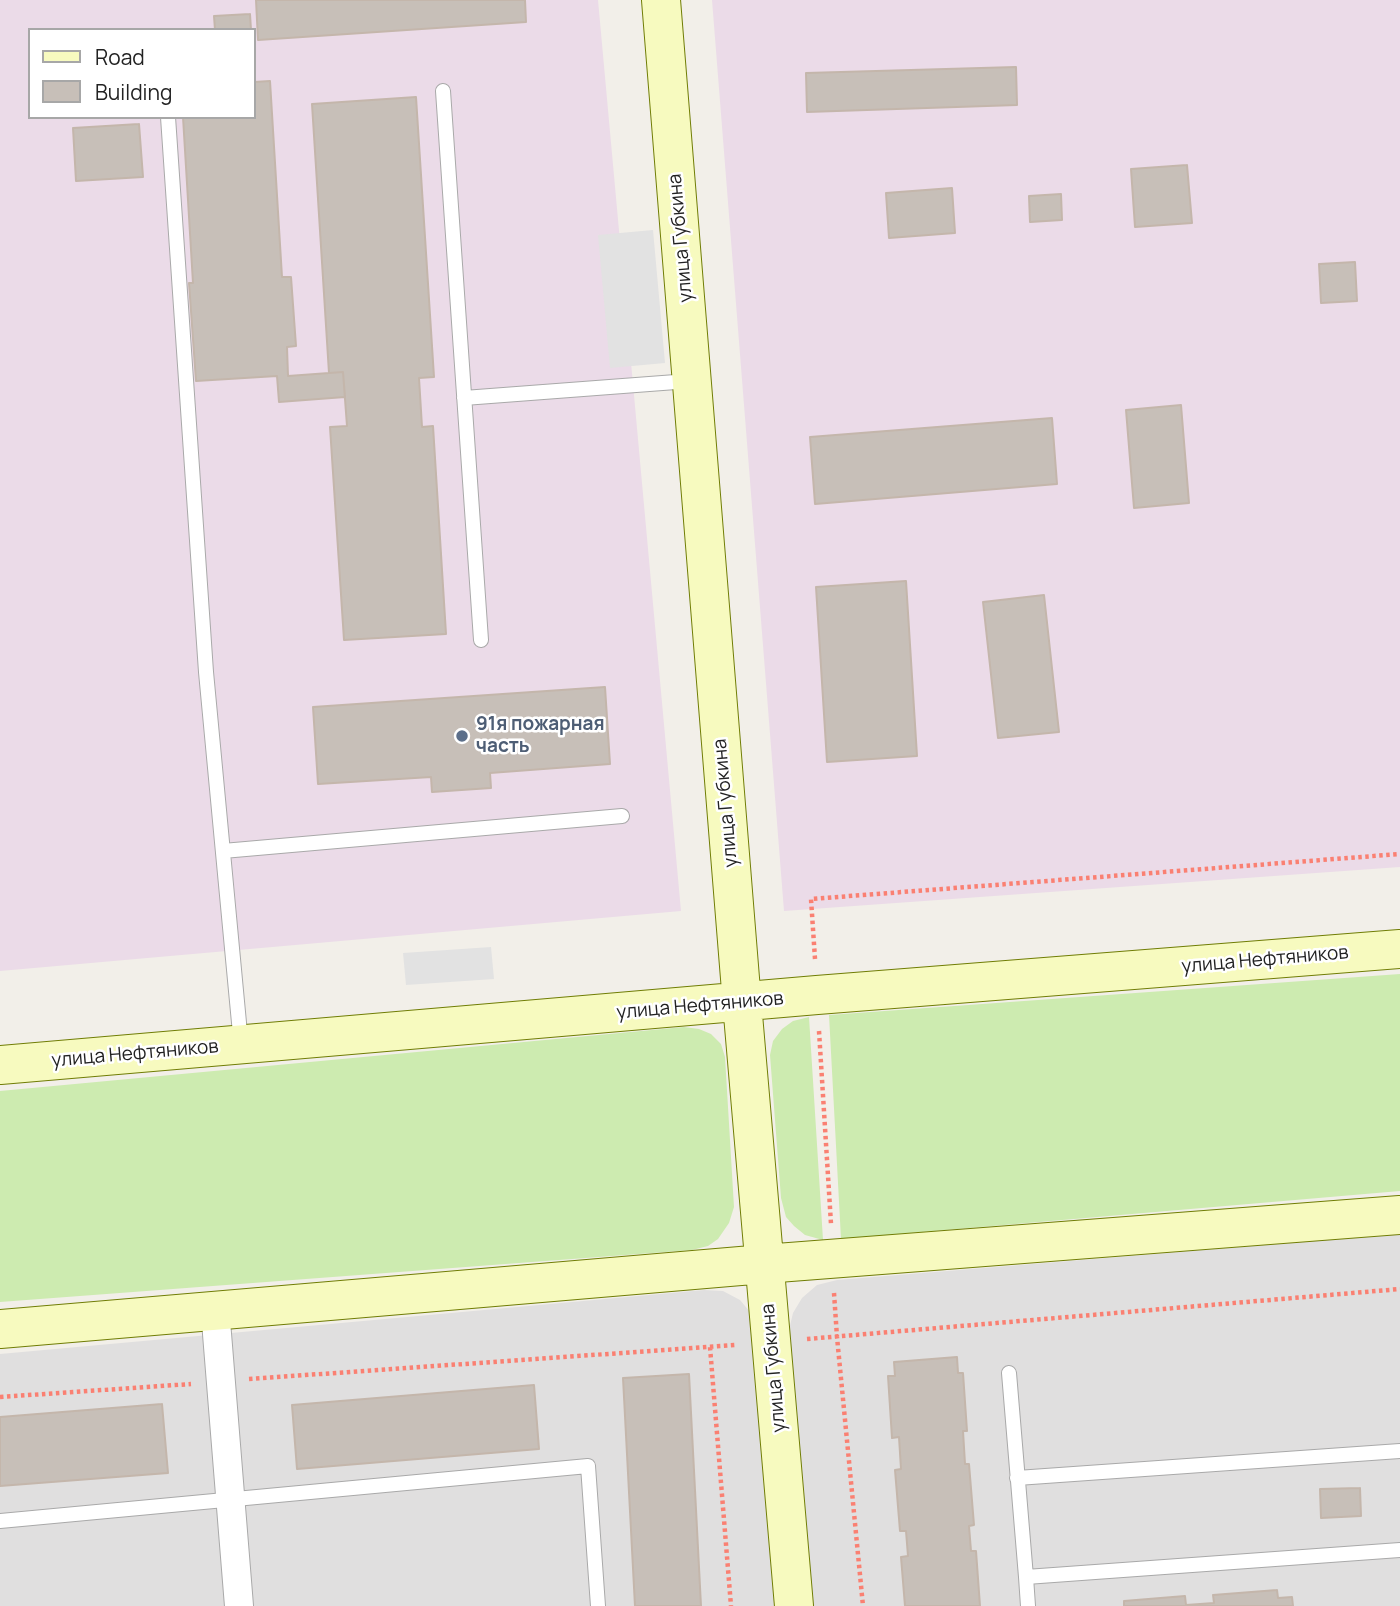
<!DOCTYPE html>
<meta charset="utf-8">
<style>
body{margin:0}
#map{position:relative;width:1400px;height:1606px;overflow:hidden;background:#f2efe9;font-family:Manrope,sans-serif}
canvas{display:block}
.legend{position:absolute;left:28px;top:28px;width:228px;height:91px;box-sizing:border-box;background:#fff;border:2px solid #a7a7a7;margin:0;padding:9px 12px;list-style:none;font-size:21px;color:#222}
.legend li{display:flex;align-items:center;gap:14px;height:35px}
.legend b{width:35px;border:2px solid #a7a7a7}
</style>
<div id="map">
<canvas width="1400" height="1606"></canvas>
<ul class="legend">
<li><b style="height:9px;background:#f7fabf"></b>Road</li>
<li><b style="height:19px;background:#c7bfb8"></b>Building</li>
</ul>
</div>
<script>
const context = document.querySelector('canvas').getContext('2d');
context.lineJoin = 'round';
function fillPath(path, color) {
  context.fillStyle = color;
  context.fill(path, 'evenodd');
}
function shape(rows) {
  const path = new Path2D();
  for (const r of rows) {
    path.moveTo(r[0], r[1]);
    for (let i = 2; i < r.length; i += 2) path.lineTo(r[i], r[i + 1]);
  }
  return path;
}
function strokePath(path, color, width, dash) {
  context.strokeStyle = color;
  context.lineWidth = width;
  context.lineCap = dash ? 'butt' : 'round';
  context.setLineDash(dash || []);
  context.stroke(path);
}
function drawText(font, color, halo, rows, align = 'center') {
  context.font = font + ' Manrope,sans-serif';
  context.lineWidth = 5;
  context.setLineDash([]);
  context.textBaseline = 'middle';
  context.strokeStyle = halo;
  context.fillStyle = color;
  for (const [text, x, y, turn = 0] of rows) {
    context.save();
    context.translate(x, y);
    context.rotate((+turn || 0) * Math.PI / 180);
    context.textAlign = isNaN(turn) ? turn : align;
    if (halo) context.strokeText(text, 0, 0);
    context.fillText(text, 0, 0);
    context.restore();
  }
}
const residential = shape([
 [1400,1234,1400,1606,812,1606,789,1330,793,1313,802,1298,817,1285,837,1280],
 [704,1290,723,1291,740,1300,750,1312,777,1606,0,1606,0,1354]
]);
const industrial = shape([
 [0,0,598,0,681,911,0,971],
 [30,30,254,30,254,117,30,117],
 [712,0,1400,0,1400,867,784,911]
]);
const grass = shape([
 [1400,974,1400,1191,841,1239,829,1015],
 [809,1017,823,1240,805,1235,794,1226,786,1217,781,1198,770,1055,773,1041,782,1029,793,1021],
 [684,1027,699,1029,711,1034,721,1044,725,1057,734,1207,729,1223,718,1239,708,1246,692,1250,0,1302,0,1091]
]);
const parking = shape([
 [653,230,665,363,610,368,598,235],
 [491,947,494,979,406,985,403,953]
]);
const building = shape([
 [256,0,525,0,526,22,258,40,256,0],
 [250,14,251,30,215,30,214,16,250,14],
 [1016,67,1017,105,807,112,806,73,1016,67],
 [270,81,282,277,291,277,296,346,287,347,288,376,343,372,345,397,279,402,277,376,196,381,189,283,193,283,183,117,254,117,254,82,270,81],
 [416,97,434,377,419,378,422,427,433,426,446,634,344,640,330,427,347,426,343,372,329,373,312,104,416,97],
 [139,124,143,177,76,181,73,128,139,124],
 [1187,165,1192,223,1135,227,1131,169,1187,165],
 [952,188,955,233,889,238,886,193,952,188],
 [1061,194,1062,220,1030,222,1029,196,1061,194],
 [1355,262,1357,301,1321,303,1319,264,1355,262],
 [1181,405,1189,503,1134,508,1126,410,1181,405],
 [1052,418,1057,484,815,504,810,437,1052,418],
 [906,581,917,756,827,762,816,587,906,581],
 [1044,595,1059,732,998,738,983,602,1044,595],
 [605,687,610,764,490,773,491,788,432,792,431,777,318,784,313,707,605,687],
 [957,1357,958,1373,963,1373,967,1431,963,1431,965,1464,969,1464,974,1525,969,1526,971,1551,976,1551,980,1606,905,1606,901,1557,908,1556,906,1531,900,1531,895,1470,901,1469,899,1437,892,1438,888,1376,895,1376,894,1362,957,1357],
 [689,1374,701,1606,635,1606,623,1378,689,1374],
 [534,1385,539,1449,297,1469,292,1405,534,1385],
 [162,1404,168,1473,0,1486,0,1417,162,1404],
 [1360,1488,1361,1516,1321,1518,1320,1489,1360,1488],
 [1277,1590,1278,1598,1292,1597,1293,1606,1124,1606,1124,1601,1185,1596,1186,1605,1214,1603,1213,1595,1277,1590]
]);
const path = shape([
 [815,959,811,899,1400,854],
 [819,1031,831,1224],
 [834,1293,837,1337,863,1606],
 [807,1339,1400,1289],
 [710,1347,731,1606],
 [249,1379,736,1345],
 [0,1397,191,1384]
]);
const lane = shape([
 [443,91,481,640],
 [168,117,206,672,241,1044],
 [464,398,689,381],
 [223,851,622,816],
 [1009,1373,1026,1577,1400,1550],
 [1017,1478,1400,1451],
 [0,1521,588,1466,598,1606],
 [1026,1577,1028,1606]
]);
const street = shape([
 [215,1309,239,1606]
]);
const secondary = shape([
 [661,0,742,1003,794,1606],
 [0,1065,817,995,1400,949],
 [0,1329,764,1264,1400,1215]
]);
const markers = [
 [462,736,7,"#5c6f8a"]
];
const streetNames = [
 ["улица Губкина",681,238,-95],
 ["улица Губкина",726,803,-95],
 ["улица Нефтяников",1265,960,-5],
 ["улица Нефтяников",700,1006,-5],
 ["улица Нефтяников",135,1054,-5],
 ["улица Губкина",774,1368,-95]
];
const serviceNames = [
 ["91я пожарная",476,725],
 ["часть",476,747]
];
fillPath(residential, '#e0dfdf');
fillPath(industrial, '#ebdbe8');
fillPath(grass, '#cdebb0');
fillPath(parking, '#e2e2e2');
fillPath(building, '#c7bfb8');
strokePath(building, '#c4b6ab', 2);
strokePath(lane, '#a9a9a9', 16);
strokePath(street, '#a9a9a9', 30);
strokePath(secondary, '#707d05', 40);
strokePath(path, '#fa8072', 4.5, [3.5, 3.5]);
strokePath(lane, '#fff', 14);
strokePath(street, '#fff', 28);
strokePath(secondary, '#f7fabf', 38);
for (const [x, y, r, color] of markers) {
  const dot = new Path2D();
  dot.arc(x, y, r, 0, 2 * Math.PI);
  context.fillStyle = color;
  context.fill(dot);
  strokePath(dot, '#fff', 2.5);
}
drawText('19px', '#222', '#fff', streetNames);
drawText('bold 19px', '#4e5e75', '#fff', serviceNames, 'left');
</script>
